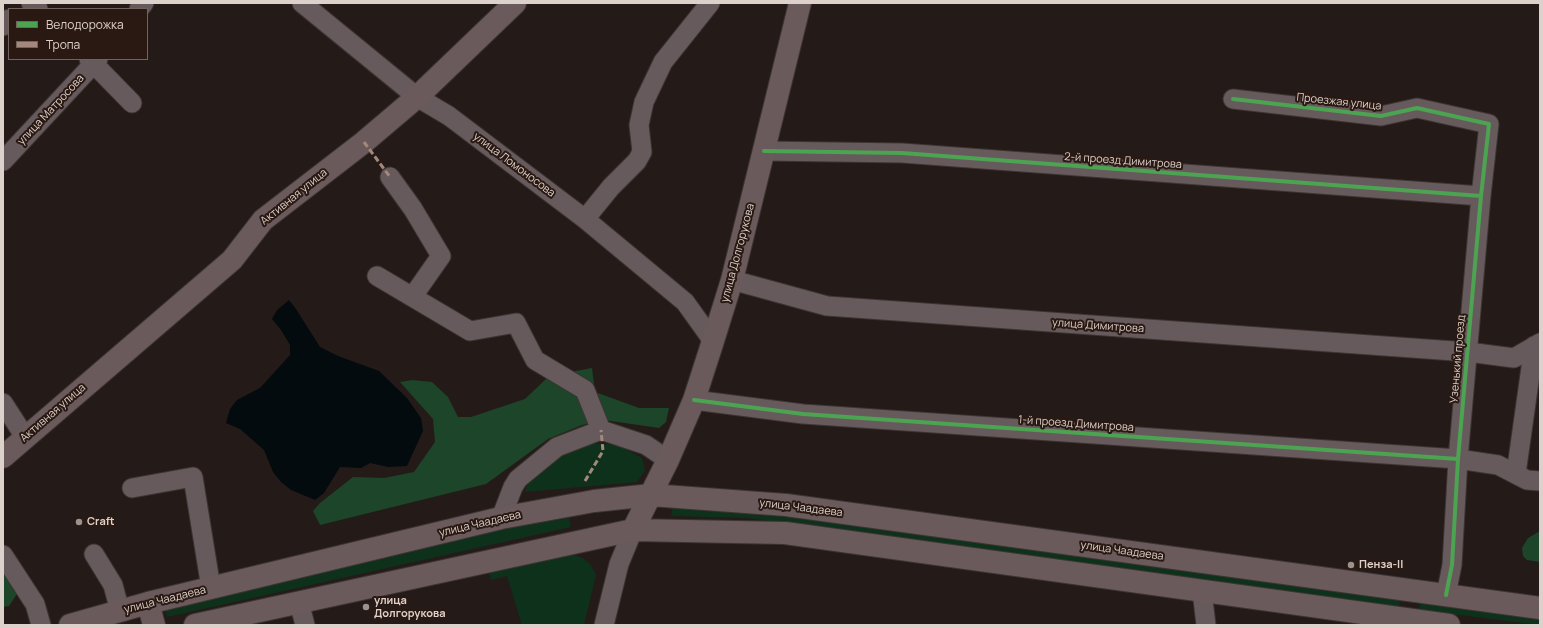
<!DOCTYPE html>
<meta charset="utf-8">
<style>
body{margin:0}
#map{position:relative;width:1543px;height:628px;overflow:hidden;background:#241b18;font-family:Manrope,sans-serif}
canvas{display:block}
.frame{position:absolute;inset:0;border:4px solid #ddd1cc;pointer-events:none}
.legend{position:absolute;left:8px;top:8px;width:140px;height:52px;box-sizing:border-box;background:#2a1912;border:1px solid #72635c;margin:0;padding:5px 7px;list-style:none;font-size:12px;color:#ddd1cc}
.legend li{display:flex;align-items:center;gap:8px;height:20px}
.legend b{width:20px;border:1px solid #72635c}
</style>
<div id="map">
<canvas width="1543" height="628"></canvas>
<div class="frame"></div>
<ul class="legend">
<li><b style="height:5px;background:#4ca352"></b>Велодорожка</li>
<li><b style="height:5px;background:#a5887d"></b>Тропа</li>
</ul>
</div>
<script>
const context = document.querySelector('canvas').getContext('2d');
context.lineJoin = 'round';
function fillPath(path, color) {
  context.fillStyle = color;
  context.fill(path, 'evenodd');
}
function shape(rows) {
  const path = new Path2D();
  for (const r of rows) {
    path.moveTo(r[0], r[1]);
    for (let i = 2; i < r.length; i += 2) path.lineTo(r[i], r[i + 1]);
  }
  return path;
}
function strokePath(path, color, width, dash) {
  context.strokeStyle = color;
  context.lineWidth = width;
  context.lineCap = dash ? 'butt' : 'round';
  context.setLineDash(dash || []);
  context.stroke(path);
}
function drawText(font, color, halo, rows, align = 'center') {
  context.font = font + ' Manrope,sans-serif';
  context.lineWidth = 4;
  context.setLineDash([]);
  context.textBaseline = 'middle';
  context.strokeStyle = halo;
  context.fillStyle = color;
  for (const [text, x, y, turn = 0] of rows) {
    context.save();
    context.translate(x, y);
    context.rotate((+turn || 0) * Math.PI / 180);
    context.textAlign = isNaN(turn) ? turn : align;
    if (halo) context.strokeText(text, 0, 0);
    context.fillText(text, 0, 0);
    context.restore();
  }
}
const green = shape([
 [591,443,618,445,642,458,645,470,637,482,525,492,529,480,550,460],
 [673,505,759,509,1401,597,1399,607,748,518,671,516],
 [568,515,571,527,167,617,164,606,488,531],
 [571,554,583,558,590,564,596,575,584,625,522,625,507,576,491,580,488,568],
 [1421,599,1540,615,1540,625,1419,610]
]);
const forest = shape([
 [592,368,595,392,639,408,669,408,666,422,659,428,604,420,582,425,548,439,486,484,320,525,313,511,320,503,353,477,384,478,414,472,435,442,433,419,400,382,412,380,432,382,448,397,458,417,471,417,525,399,549,376],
 [1540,531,1540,562,1527,560,1523,556,1522,548,1528,538],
 [3,574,11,576,17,594,9,606,3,607]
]);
const water = shape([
 [289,300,296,309,320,347,338,356,379,371,407,398,421,418,423,431,407,466,388,467,370,463,361,468,340,467,324,493,315,500,291,490,281,482,273,472,264,450,240,429,226,423,230,409,237,400,260,388,290,355,290,345,281,330,272,319,277,310]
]);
const minor = shape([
 [31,3,38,9],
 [302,3,417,97,449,116,585,219,685,302,713,341],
 [139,9,144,3],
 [3,26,9,19],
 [89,59,132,103],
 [1233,99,1381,116,1417,108,1489,124,1481,196,1458,459,1452,565,1446,595],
 [764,151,902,153,1481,196],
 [3,161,98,59],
 [390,177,413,209,441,256,413,296],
 [585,219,611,187,637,161,642,152,639,125,644,102,663,62,710,3],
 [377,276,470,331,516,323,535,360,585,390,601,430],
 [732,280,827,306,1468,352,1514,358,1540,343],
 [694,400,803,414,1458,459,1498,465,1527,480,1540,481],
 [3,403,25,437],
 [1516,474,1534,346],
 [132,488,193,477,211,588],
 [501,518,513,487,518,479,557,447,601,430,646,445,668,460],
 [94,554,113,585,120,611],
 [3,555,35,604,41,625],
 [1202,591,1206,625],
 [299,602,305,625],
 [604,625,619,564,633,530]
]);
const major = shape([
 [3,457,232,260,263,220,364,142,417,97,515,3],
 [633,530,668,460,694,400,713,341,732,280,800,3],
 [148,603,154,625],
 [70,625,148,603,501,518,594,501,651,495,786,505,1540,608],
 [195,625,633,530,785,533,1449,625]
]);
const quiet = shape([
 [364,142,390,177],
 [585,481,603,451,601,430]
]);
const cycleway = shape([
 [1233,99,1381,116,1417,108,1489,124,1481,196,1458,459,1452,565,1446,595],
 [764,151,902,153,1481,196],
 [694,400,803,414,1458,459]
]);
const markers = [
 [79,522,4,"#9c918d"],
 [1351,565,4,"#9c918d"],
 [366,607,4,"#9c918d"]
];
const streetNames = [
 ["Проезжая улица",1339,102,6],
 ["улица Матросова",51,110,-47],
 ["2-й проезд Димитрова",1123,161,4],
 ["улица Ломоносова",514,165,37],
 ["Активная улица",294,197,-39],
 ["улица Долгорукова",738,253,-75],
 ["улица Димитрова",1098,326,4],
 ["Узенький проезд",1458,359,-85],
 ["Активная улица",53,413,-41],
 ["1-й проезд Димитрова",1076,424,4],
 ["улица Чаадаева",801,508,7],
 ["улица Чаадаева",480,524,-13],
 ["улица Чаадаева",1122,551,8],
 ["улица Чаадаева",165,600,-14]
];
const poiNames = [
 ["Craft",87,522],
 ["Пенза-II",1359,565],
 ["улица",374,601],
 ["Долгорукова",374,614]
];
fillPath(green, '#0e311b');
fillPath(forest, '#1c452a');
fillPath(water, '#030b0f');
strokePath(minor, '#3d3532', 21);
strokePath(major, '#3d3532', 24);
strokePath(minor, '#675a5c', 19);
strokePath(major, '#6a5a5c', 22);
strokePath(quiet, '#a5887d', 3, [6, 3]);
strokePath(cycleway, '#4ca352', 4);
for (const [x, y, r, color] of markers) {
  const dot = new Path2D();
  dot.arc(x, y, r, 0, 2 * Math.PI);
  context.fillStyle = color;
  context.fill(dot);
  strokePath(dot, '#2a1912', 1.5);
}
drawText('11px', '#ddd1cc', '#2a1912', streetNames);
drawText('bold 11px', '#ddd1cc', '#2a1912', poiNames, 'left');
</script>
